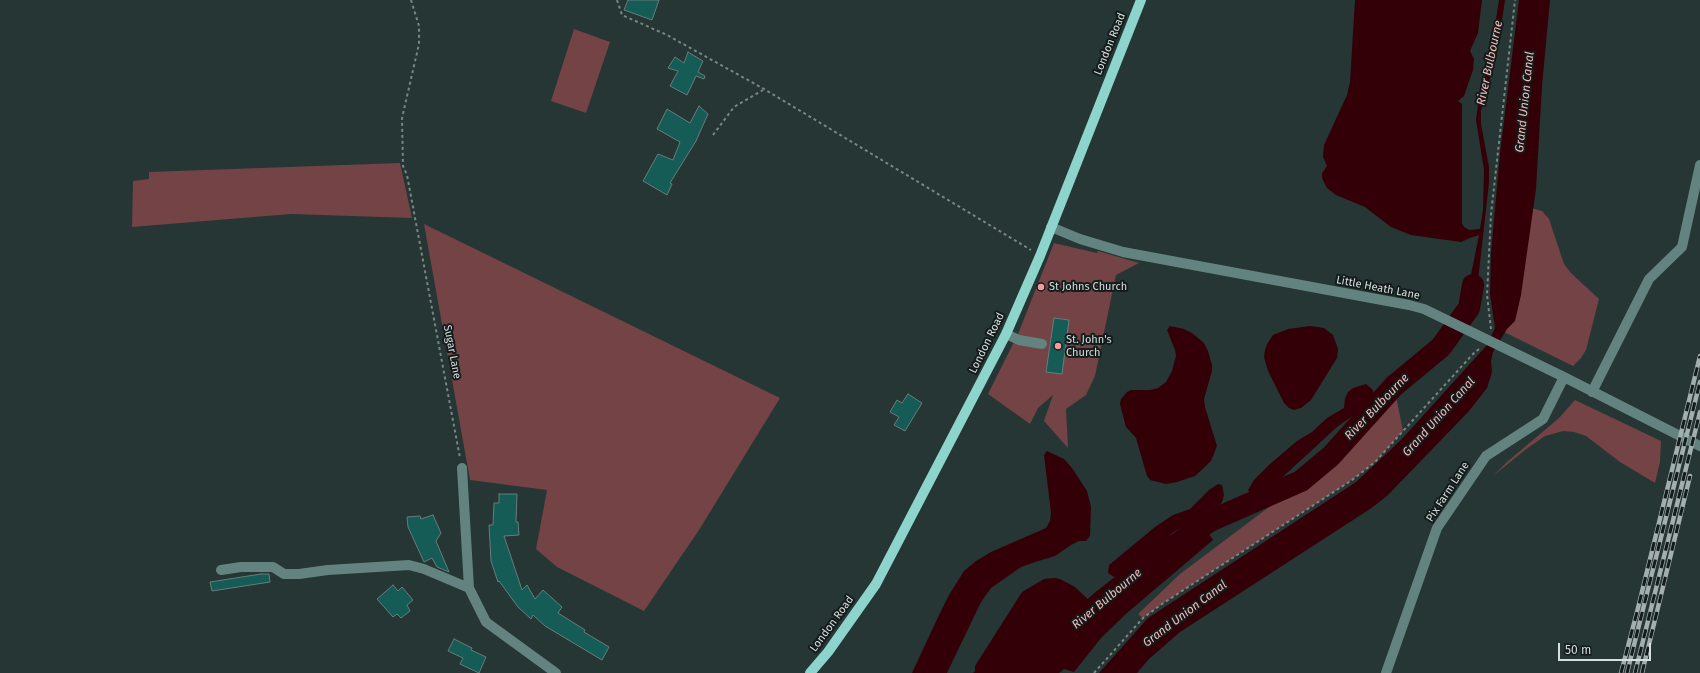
<!DOCTYPE html>
<style>
body{margin:0}
#map{position:relative;width:1700px;height:673px;overflow:hidden;background:#253634;font-family:"Fira Sans",sans-serif}
canvas{display:block}
.scale{position:absolute;left:1558px;top:643px;width:93px;height:18px;box-sizing:border-box;border:2px solid #d5dfde;border-top:0;padding-left:5px;font-size:12px;line-height:14px;white-space:nowrap;color:#d5dfde;-webkit-text-stroke:3px #141c1b;paint-order:stroke}
</style>
<div id="map">
<canvas width="1700" height="673"></canvas>
<div class="scale">50 m</div>
</div>
<script>
const context = document.querySelector('canvas').getContext('2d');
context.lineJoin = 'round';
function fillPath(path, color) {
  context.fillStyle = color;
  context.fill(path, 'evenodd');
}
function shape(rows) {
  const path = new Path2D();
  for (const r of rows) {
    path.moveTo(r[0], r[1]);
    for (let i = 2; i < r.length; i += 2) path.lineTo(r[i], r[i + 1]);
  }
  return path;
}
function strokePath(path, color, width, dash) {
  context.strokeStyle = color;
  context.lineWidth = width;
  context.lineCap = dash ? 'butt' : 'round';
  context.setLineDash(dash || []);
  context.stroke(path);
}
function drawText(font, color, halo, rows, align = 'center') {
  context.font = font + ' "Fira Sans",sans-serif';
  context.lineWidth = 4;
  context.setLineDash([]);
  context.textBaseline = 'middle';
  context.strokeStyle = halo;
  context.fillStyle = color;
  for (const [text, x, y, turn = 0] of rows) {
    context.save();
    context.translate(x, y);
    context.rotate((+turn || 0) * Math.PI / 180);
    context.textAlign = isNaN(turn) ? turn : align;
    if (halo) context.strokeText(text, 0, 0);
    context.fillText(text, 0, 0);
    context.restore();
  }
}
const green = shape([
 [574,29,610,42,586,113,551,101],
 [400,163,412,218,291,214,132,227,133,181,149,179,149,172],
 [1528,207,1542,211,1549,219,1564,264,1571,273,1599,299,1586,350,1581,358,1573,366,1500,330],
 [424,224,780,398,699,530,644,611,557,567,536,549,547,490,470,480],
 [1054,243,1097,253,1098,251,1139,263,1116,275,1095,376,1086,395,1066,409,1068,448,1044,421,1053,395,1038,408,1030,424,988,394,1018,334],
 [1394,386,1403,431,1375,462,1352,480,1162,604,1143,618,1138,614,1180,574,1277,501,1331,456],
 [1575,400,1661,441,1660,462,1655,483,1620,462,1586,436,1574,432,1563,431,1545,436,1525,450,1493,476,1507,462,1559,418]
]);
const water = shape([
 [1355,0,1482,0,1478,33,1470,51,1474,59,1473,70,1464,96,1458,101,1462,104,1462,223,1464,227,1469,230,1480,229,1483,210,1484,170,1476,120,1479,97,1492,45,1499,0,1505,0,1497,54,1481,111,1481,124,1489,167,1489,183,1474,316,1463,314,1479,235,1470,238,1461,242,1411,235,1391,227,1365,207,1336,195,1327,188,1322,178,1322,173,1327,166,1323,157,1324,145,1347,95,1350,82],
 [1519,0,1550,0,1542,86,1536,189,1521,295,1515,321,1507,329,1493,352,1491,361,1492,372,1487,388,1469,411,1387,496,1370,509,1180,632,1149,659,1137,673,1099,673,1148,618,1356,482,1401,440,1487,345,1495,328,1490,294,1491,253,1500,153],
 [1170,326,1184,329,1192,333,1204,343,1208,351,1212,365,1212,371,1204,399,1205,407,1217,446,1211,461,1195,476,1177,482,1166,484,1150,480,1147,476,1136,438,1126,427,1120,404,1121,399,1127,392,1131,390,1150,390,1158,388,1166,382,1172,371,1176,356,1175,350,1167,330],
 [1310,326,1324,328,1333,335,1338,349,1337,358,1311,400,1301,408,1294,410,1289,408,1284,403,1268,371,1264,357,1265,350,1267,344,1273,335,1288,329],
 [1366,384,1373,390,1373,397,1365,407,1337,427,1275,484,1255,494,1250,493,1248,490,1254,480,1270,464,1297,441,1312,432,1327,418,1344,408,1345,398,1348,392,1353,388],
 [1047,451,1064,459,1072,468,1087,491,1091,507,1090,536,1086,541,1079,541,1071,545,1055,556,1035,562,1021,567,991,588,981,602,947,673,912,673,939,615,949,595,964,571,976,561,991,552,1046,528,1050,521,1051,513,1044,455],
 [1218,484,1222,485,1224,495,1222,502,1218,507,1172,533,1157,549,1123,572,1114,577,1108,573,1109,565,1155,527,1173,515,1190,509,1209,490],
 [1207,531,1213,540,1127,613,1101,638,1074,672,1064,669,1059,673,1031,673,1108,601,1132,583],
 [1054,578,1060,579,1075,587,1092,603,1014,673,973,673,975,671,975,666,1022,592,1044,579]
]);
const river = shape([
 [1022,673,1102,601,1151,562,1210,521,1301,481,1331,456,1394,386,1441,347,1469,308,1473,285]
]);
const building = shape([
 [628,0,659,0,652,20,624,10,628,0],
 [688,52,703,61,698,72,705,76,704,79,696,76,687,95,670,86,678,71,668,68,675,57,684,63,688,52],
 [699,106,708,114,696,141,670,183,672,184,667,195,643,181,658,154,673,160,680,142,657,129,667,109,690,123,699,106],
 [1054,318,1069,320,1062,374,1046,372,1054,318],
 [908,394,922,403,905,431,894,425,899,417,890,412,897,400,902,403,908,394],
 [499,494,517,494,516,522,518,522,519,535,504,536,522,590,527,585,535,599,543,590,562,607,558,613,585,630,584,632,609,647,602,660,545,626,533,615,531,619,518,607,499,581,498,582,491,561,489,525,493,525,494,503,499,503,499,494],
 [433,515,441,533,436,541,449,572,437,567,432,558,424,562,408,527,407,517,420,516,421,519,433,515],
 [261,574,269,574,270,582,212,591,210,582,261,574],
 [393,585,398,591,402,587,413,600,407,605,410,611,401,618,397,614,393,617,377,599,393,585],
 [454,639,472,648,471,650,486,657,479,673,460,664,463,658,448,651,454,639]
]);
const path = shape([
 [411,0,419,26,419,44,402,118,403,166,407,175,460,458],
 [617,0,622,15,667,35,764,89,1031,250],
 [713,135,734,107,763,90],
 [1491,329,1487,295,1491,214,1515,0],
 [1094,673,1143,618,1162,604,1352,480,1375,462,1472,355,1480,348]
]);
const minor = shape([
 [1051,227,1080,239,1123,252,1409,305,1424,309,1564,377,1700,446],
 [1006,334,1019,340,1042,344],
 [1592,392,1649,279,1682,247,1700,165],
 [462,468,469,588,486,622,556,673],
 [221,570,241,567,273,567,284,574,299,574,328,570,409,565,424,569,469,588],
 [1386,673,1437,528,1486,456,1543,419,1564,377]
]);
const major = shape([
 [810,673,828,652,876,584,1006,334,1040,256,1141,0]
]);
const rail = shape([
 [1621,673,1638,608,1700,356],
 [1627,673,1700,382],
 [1635,673,1700,412],
 [1642,673,1690,476]
]);
const markers = [
 [1041,287,4,"#f59b9e"],
 [1058,346,4,"#f59b9e"]
];
const streetNames = [
 ["London Road",1110,44,-68],
 ["Little Heath Lane",1378,288,11],
 ["London Road",987,343,-64],
 ["Sugar Lane",452,352,79],
 ["Pix Farm Lane",1448,492,-57],
 ["London Road",832,624,-54]
];
const poiNames = [
 ["St Johns Church",1049,287],
 ["St. John's",1066,340],
 ["Church",1066,353]
];
const waterNames = [
 ["River Bulbourne",1490,63,-78],
 ["Grand Union Canal",1525,102,-84],
 ["River Bulbourne",1377,407,-46],
 ["Grand Union Canal",1439,417,-48],
 ["River Bulbourne",1107,599,-40],
 ["Grand Union Canal",1185,614,-37]
];
fillPath(green, '#744345');
fillPath(water, '#340008');
strokePath(river, '#340008', 22);
fillPath(building, '#155c57');
strokePath(building, '#697c7a', 1);
strokePath(path, '#798685', 2, [3, 3]);
strokePath(minor, '#62837f', 10);
strokePath(major, '#8dd4cc', 10);
strokePath(rail, '#a3afad', 4.5);
strokePath(rail, '#141c1b', 3, [9]);
for (const [x, y, r, color] of markers) {
  const dot = new Path2D();
  dot.arc(x, y, r, 0, 2 * Math.PI);
  context.fillStyle = color;
  context.fill(dot);
  strokePath(dot, '#141c1b', 1.5);
}
drawText('11px', '#d5dfde', '#141c1b', streetNames);
drawText('11px', '#d5dfde', '#141c1b', poiNames, 'left');
drawText('italic 12px', '#f6babb', '#141c1b', waterNames);
</script>
